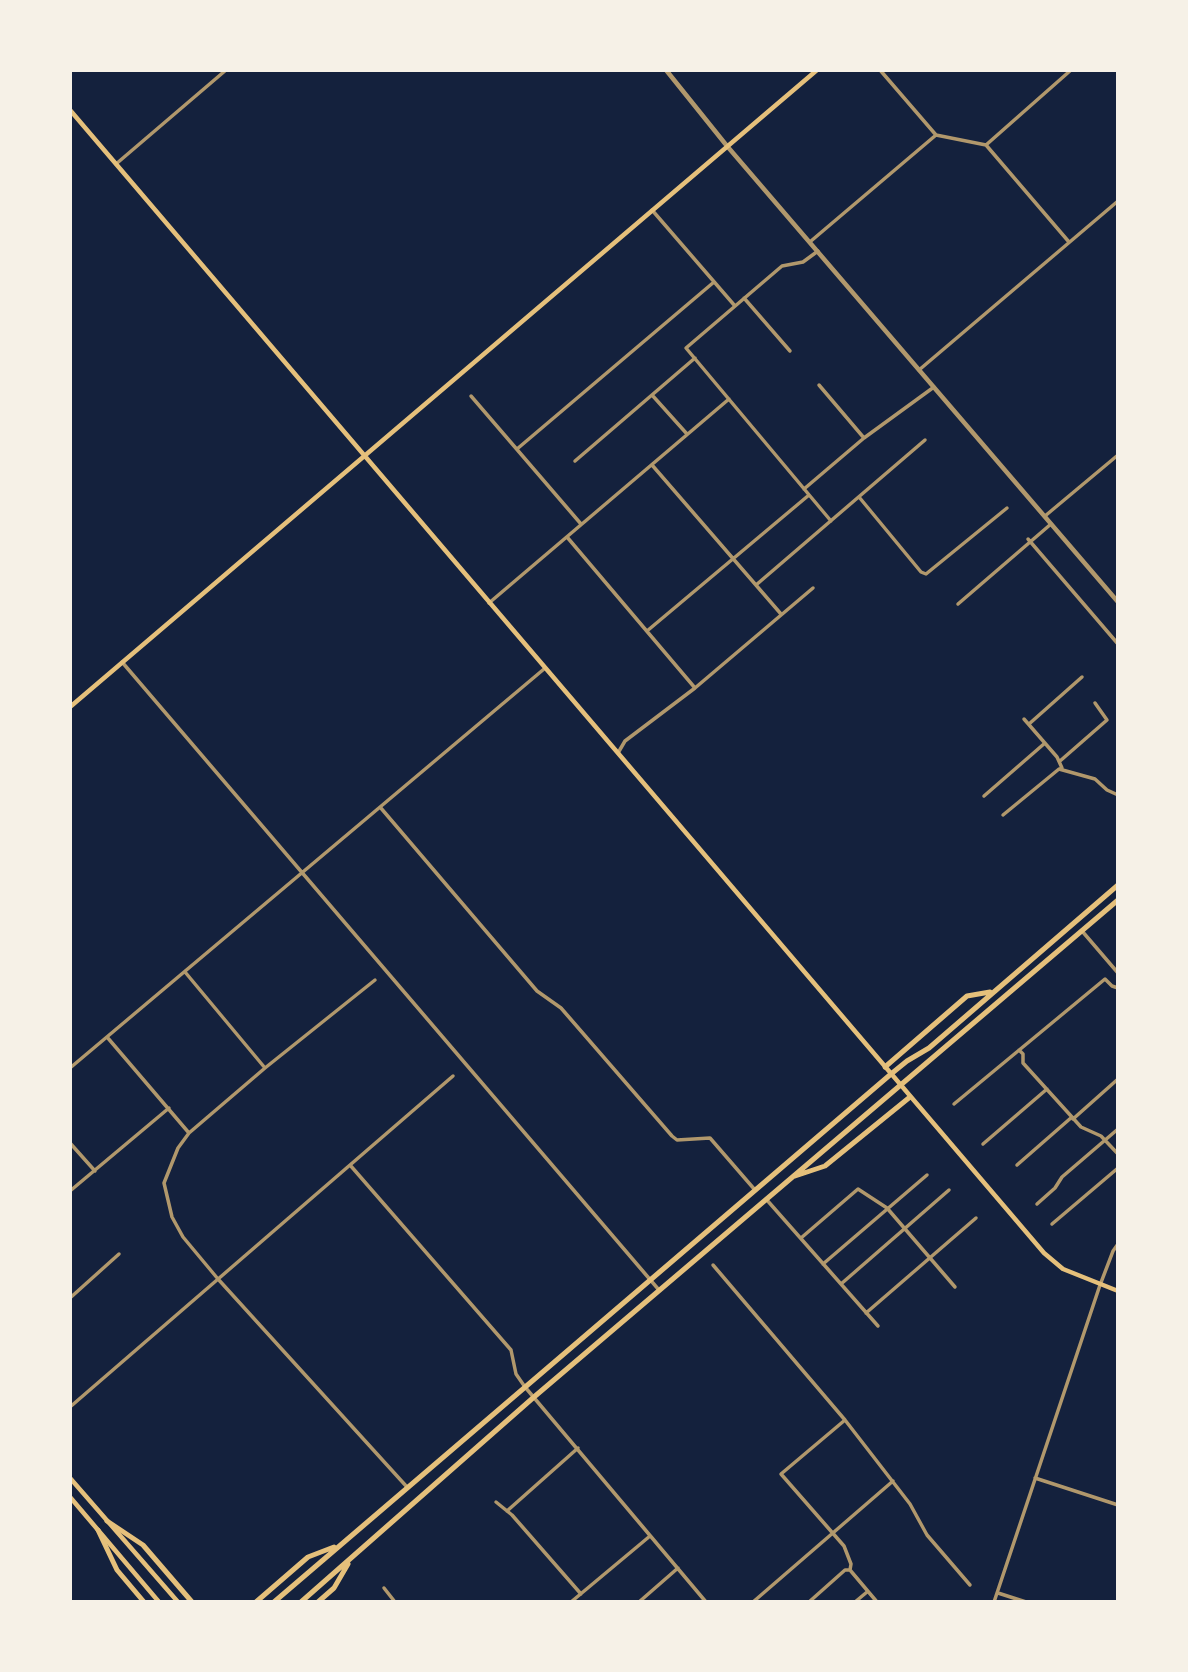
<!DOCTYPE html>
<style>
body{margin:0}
#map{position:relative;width:1188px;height:1672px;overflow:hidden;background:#14213d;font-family:"Sofia Sans Condensed",sans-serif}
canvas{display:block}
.frame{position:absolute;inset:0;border:72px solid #f6f1e7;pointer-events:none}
</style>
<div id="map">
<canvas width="1188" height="1672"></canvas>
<div class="frame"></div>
</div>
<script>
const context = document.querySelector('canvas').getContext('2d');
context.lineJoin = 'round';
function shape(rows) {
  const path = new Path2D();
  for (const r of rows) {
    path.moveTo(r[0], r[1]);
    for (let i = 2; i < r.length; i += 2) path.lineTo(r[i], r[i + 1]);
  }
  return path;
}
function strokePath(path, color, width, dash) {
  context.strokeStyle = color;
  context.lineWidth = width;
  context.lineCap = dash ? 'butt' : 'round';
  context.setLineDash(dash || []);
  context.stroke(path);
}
const minor = shape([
 [880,70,936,135,986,145,1069,242],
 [986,145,1071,70],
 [116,164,226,70],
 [652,210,735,306],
 [811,241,936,135],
 [818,251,803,262,782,266,686,348,831,521],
 [744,298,790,351],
 [919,370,1118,201],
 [819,385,864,438],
 [652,395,687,434],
 [471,396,581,524],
 [517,449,714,282],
 [575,461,695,358],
 [652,465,781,614],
 [804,489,864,438,934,387],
 [859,497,921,572,926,574,1007,508],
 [1045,516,1118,455],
 [567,537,695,688],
 [1028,539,1118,644],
 [756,585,925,440],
 [489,603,729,399],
 [958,604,1051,524],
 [647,631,809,495],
 [122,662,659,1290],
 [1024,719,1057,757,1062,768],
 [1029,724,1082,677],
 [618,753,625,741,695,688,813,588],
 [1060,761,1107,720,1095,703],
 [984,796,1045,743],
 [380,807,537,991,561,1008,672,1136,677,1140,710,1138,755,1190],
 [1003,815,1059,769,1095,779,1107,790,1118,795],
 [1082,931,1118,973],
 [185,972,265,1068],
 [375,980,265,1068,189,1133,178,1148,164,1183,172,1217,183,1237,218,1279,407,1487],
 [107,1037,189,1133],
 [1019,1050,1023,1054,1023,1063,1081,1127,1101,1136,1118,1154],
 [70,1068,544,669],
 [954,1104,1105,979,1112,986,1118,988],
 [1073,1119,1118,1079],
 [70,1143,95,1171],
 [983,1144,1047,1089],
 [350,1165,511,1350,516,1374,525,1387,706,1602],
 [1017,1165,1072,1117],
 [70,1191,169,1108],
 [766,1199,878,1326],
 [1037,1204,1055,1188,1062,1177,1118,1129],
 [1052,1224,1118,1168],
 [801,1238,858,1189,887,1208,955,1287],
 [823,1264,927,1175],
 [713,1265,845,1420,910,1504,927,1535,970,1585],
 [841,1284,949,1190],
 [70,1298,119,1254],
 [866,1313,976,1218],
 [70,1407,453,1076],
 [845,1420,781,1474,844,1546,851,1564,850,1570,877,1602],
 [1035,1478,1118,1505],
 [496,1502,512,1515,581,1594],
 [507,1511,578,1448],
 [384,1588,395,1602],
 [998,1593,1026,1602],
 [571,1602,650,1536],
 [639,1602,678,1568],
 [753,1602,893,1481],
 [809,1602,845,1570,850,1570],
 [855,1602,867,1592],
 [994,1602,1100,1285,1113,1251,1118,1244]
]);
const tertiary = shape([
 [666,70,727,146,1118,602]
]);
const secondary = shape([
 [70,110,1044,1253,1063,1269,1118,1291],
 [70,707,817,70],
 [70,1478,178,1602],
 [70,1497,159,1602]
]);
const primary = shape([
 [885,1067,967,996,990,992],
 [795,1176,825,1166,910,1097],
 [107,1521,143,1545,192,1602],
 [98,1530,117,1570,144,1602],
 [256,1602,308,1557,334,1547],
 [274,1602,891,1074,907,1061,929,1048,1118,885],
 [301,1602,534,1397,1118,900],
 [318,1602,334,1588,348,1564]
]);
strokePath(minor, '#b1986c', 3.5);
strokePath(tertiary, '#b1986c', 4.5);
strokePath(secondary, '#e5c07b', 4.5);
strokePath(primary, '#e5c07b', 5);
</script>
